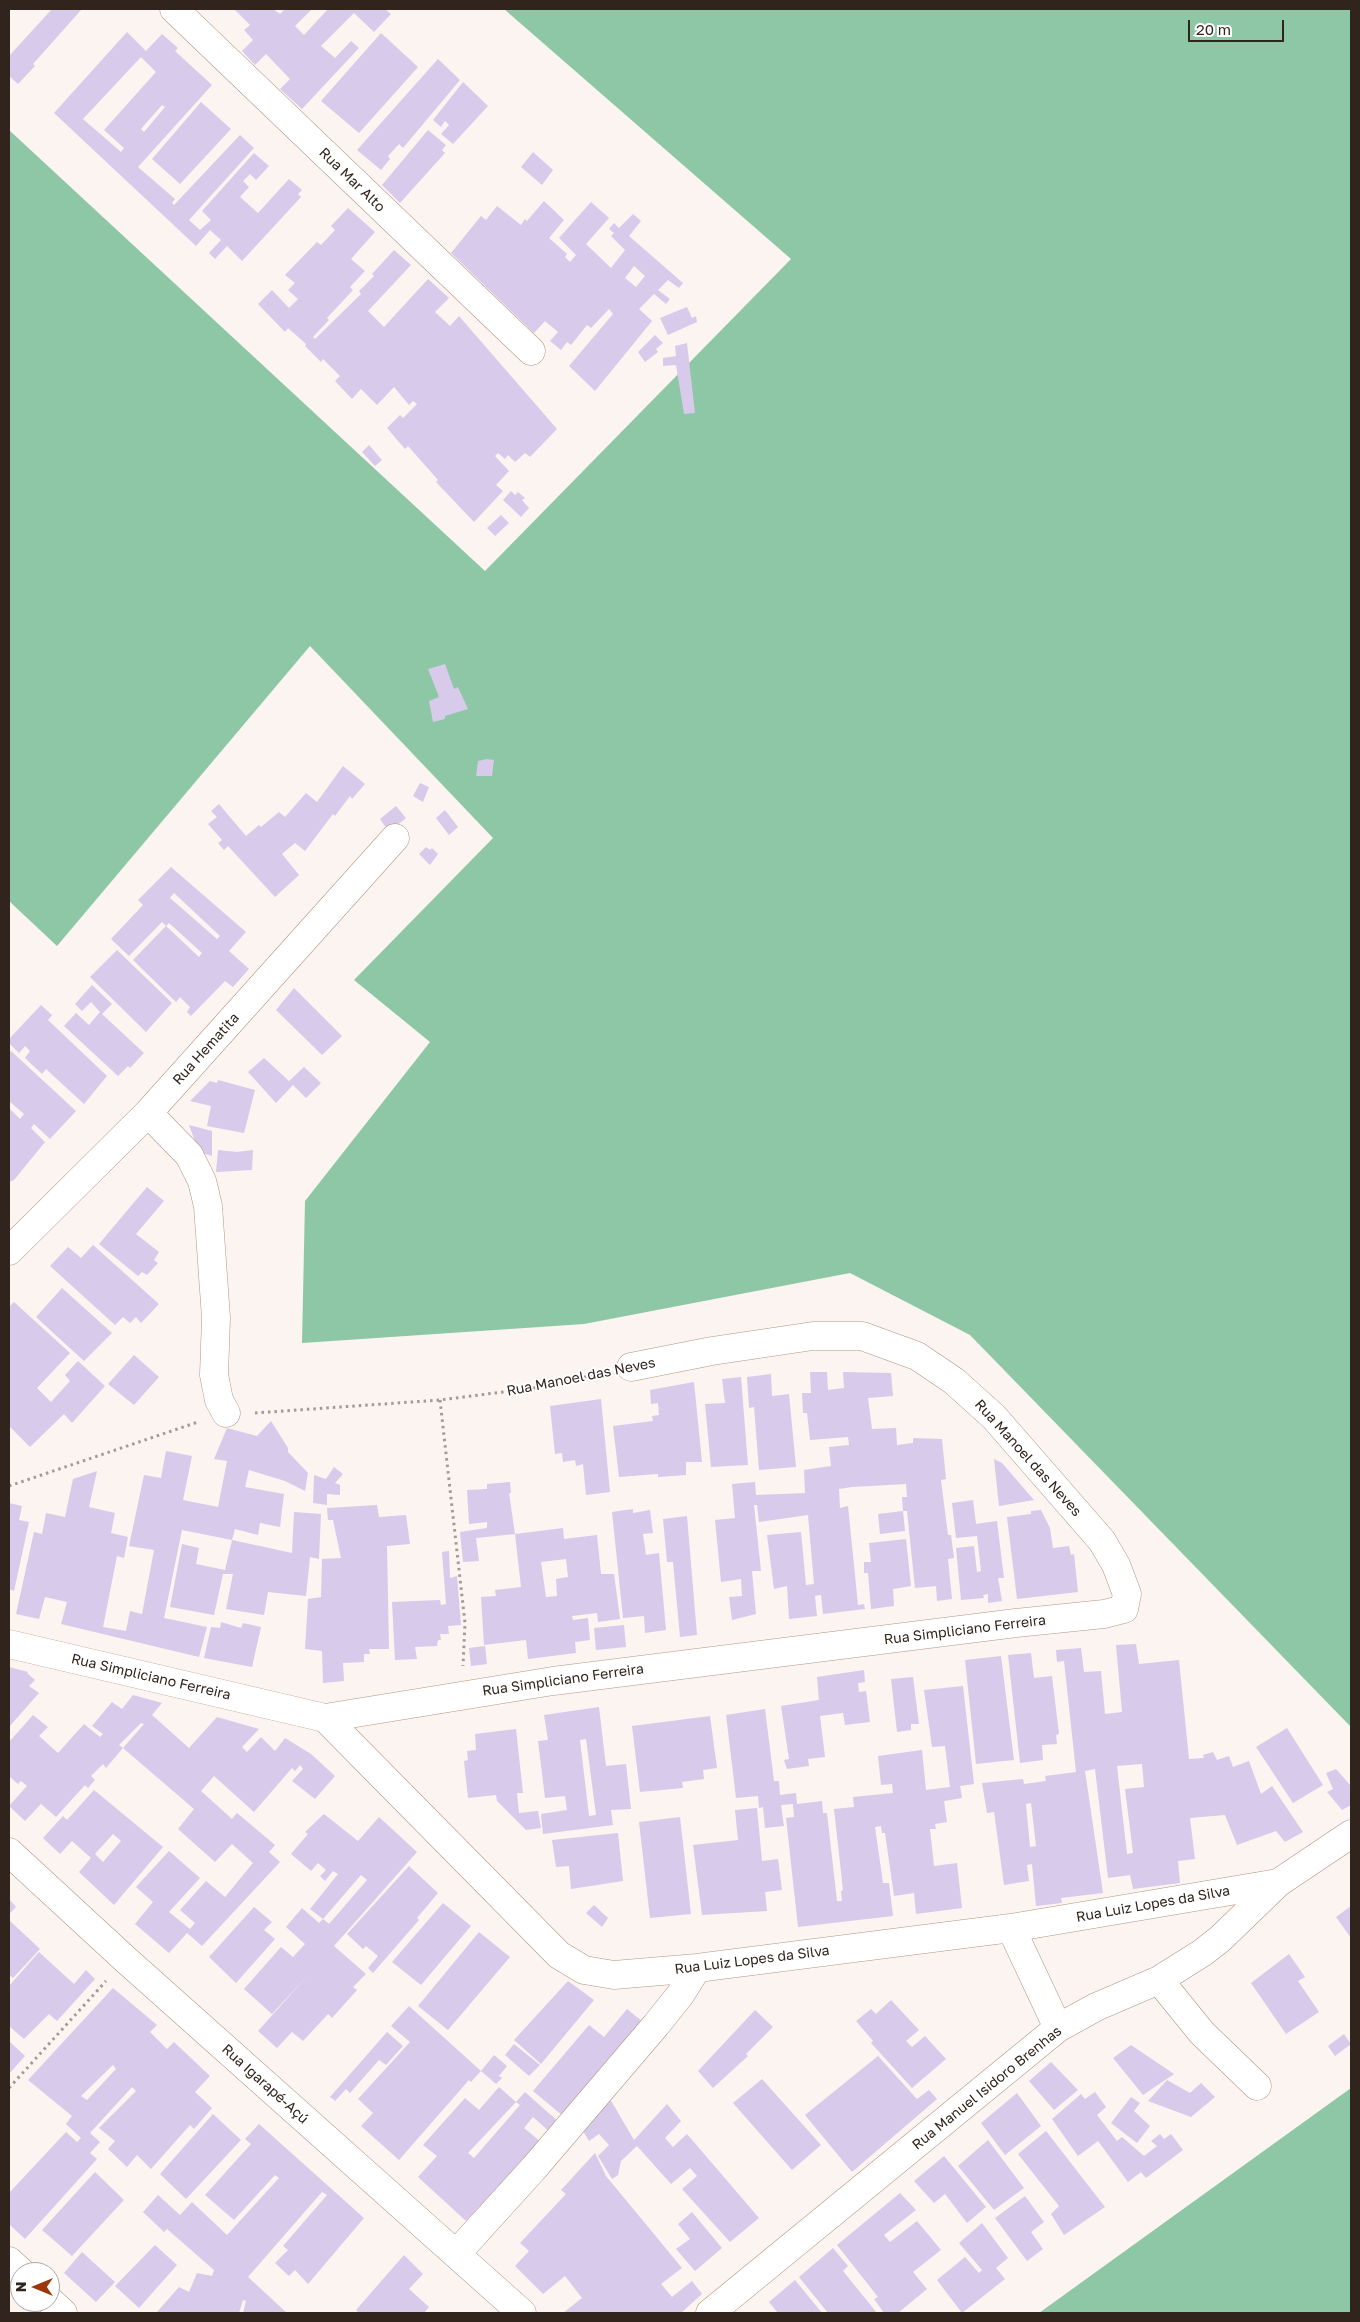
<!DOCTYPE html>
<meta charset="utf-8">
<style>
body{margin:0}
#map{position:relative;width:1360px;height:2322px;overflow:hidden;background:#fbf4f0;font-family:"Golos Text",sans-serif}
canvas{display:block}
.frame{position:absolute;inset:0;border:10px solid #30241c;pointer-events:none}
.north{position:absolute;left:10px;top:2262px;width:50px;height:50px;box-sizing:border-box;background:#fff;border:1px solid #aca7a4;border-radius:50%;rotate:270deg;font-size:14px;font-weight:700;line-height:20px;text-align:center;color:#30241c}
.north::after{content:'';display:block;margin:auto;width:18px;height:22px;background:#9c370b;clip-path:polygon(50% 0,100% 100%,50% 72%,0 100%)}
.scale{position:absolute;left:1188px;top:20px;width:96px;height:22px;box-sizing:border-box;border:2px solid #30241c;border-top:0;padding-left:6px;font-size:15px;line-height:18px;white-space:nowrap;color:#30241c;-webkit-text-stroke:4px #fff;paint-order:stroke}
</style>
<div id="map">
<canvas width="1360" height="2322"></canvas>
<div class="frame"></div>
<div class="north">N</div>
<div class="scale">20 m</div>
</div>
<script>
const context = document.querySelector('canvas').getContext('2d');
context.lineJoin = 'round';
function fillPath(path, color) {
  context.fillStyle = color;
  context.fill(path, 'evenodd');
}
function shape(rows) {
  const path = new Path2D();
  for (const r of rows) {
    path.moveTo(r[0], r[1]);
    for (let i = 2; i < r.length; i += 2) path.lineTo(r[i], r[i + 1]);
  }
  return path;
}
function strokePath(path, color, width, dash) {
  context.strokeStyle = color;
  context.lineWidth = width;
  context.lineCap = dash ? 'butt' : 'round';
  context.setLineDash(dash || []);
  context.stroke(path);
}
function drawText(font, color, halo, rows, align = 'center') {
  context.font = font + ' "Golos Text",sans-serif';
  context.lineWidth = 4;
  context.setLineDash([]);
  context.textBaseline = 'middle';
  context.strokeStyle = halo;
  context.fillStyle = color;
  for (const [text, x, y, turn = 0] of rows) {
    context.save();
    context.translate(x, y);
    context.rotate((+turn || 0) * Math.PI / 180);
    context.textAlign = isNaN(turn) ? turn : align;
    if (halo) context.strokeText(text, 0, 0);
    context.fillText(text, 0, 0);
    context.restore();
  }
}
const forest = shape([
 [504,9,1351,9,1351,1727,970,1335,850,1273,584,1324,302,1343,305,1201,430,1042,354,980,493,838,310,646,57,946,9,901,9,130,485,571,791,259],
 [1351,2088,1351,2313,1039,2313]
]);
const building = shape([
 [52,9,82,9,33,64,35,66,18,84,9,76,9,56],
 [234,9,273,9,280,14,285,9,312,9,295,26,304,35,328,9,385,9,391,14,374,32,354,13,321,46,335,58,351,41,359,48,302,109,280,89,290,79,266,54,255,65,242,51,253,40,244,30,250,25],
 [127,32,146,51,162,34,178,48,175,51,212,85,138,167,175,199,172,203,174,205,240,135,254,148,189,220,200,230,211,220,202,211,254,153,269,166,256,180,250,174,243,181,249,187,240,197,258,213,289,179,302,190,298,194,301,197,242,261,227,246,215,259,209,253,221,240,210,230,196,246,54,113],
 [141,57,156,72,104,130,124,148,121,152,83,119],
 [162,105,165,107,144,132,141,129],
 [381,33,418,67,359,133,321,101],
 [438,59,460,80,403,148,399,144,388,156,390,159,381,170,357,150],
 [463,82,488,106,453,144,441,134,449,125,445,121,441,127,433,120],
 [201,102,231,129,180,184,152,159],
 [428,130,446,145,442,150,445,153,400,203,382,185],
 [533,152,553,170,542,185,521,167],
 [544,201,564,220,549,238,567,254,565,257,570,262,576,255,559,238,591,202,609,218,586,244,611,268,625,250,611,236,614,233,609,229,614,223,619,228,633,214,641,221,629,236,683,283,679,288,668,280,658,290,670,299,666,304,654,294,639,309,652,321,595,391,569,366,613,314,609,309,591,328,587,325,571,345,567,342,561,350,550,341,558,332,545,321,534,333,451,253,481,216,486,220,497,206,521,225,525,219,527,221],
 [634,266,645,276,636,287,625,278],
 [348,208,375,232,351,259,365,271,350,287,353,290,327,318,329,320,313,337,315,339,361,294,359,291,374,276,372,274,394,250,411,265,368,311,384,327,428,279,449,298,435,312,450,326,459,316,557,429,530,457,525,453,515,462,508,455,505,459,498,453,495,456,509,471,496,485,503,491,474,522,436,482,438,480,408,446,405,449,387,428,400,415,403,418,417,404,413,401,409,405,394,387,377,405,361,389,352,399,335,381,340,376,323,359,321,362,305,346,306,344,288,328,285,332,258,304,272,290,289,308,298,299,288,290,295,283,285,275,317,242,321,245,335,230,331,226],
 [687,307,692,318,696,316,697,322,668,335,660,318],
 [655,335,663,343,656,349,658,352,645,362,638,352],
 [687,343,695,413,684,414,676,365,663,366,663,358,676,356,675,346],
 [369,445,382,460,375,466,362,452],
 [511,491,515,495,518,492,525,498,522,500,529,508,521,517,503,500],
 [501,515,509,523,495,536,487,528],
 [445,664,454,689,458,687,468,709,445,716,445,719,433,722,429,701,439,697,428,669],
 [487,759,494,760,492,776,476,776,478,761],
 [343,766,365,784,352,799,350,796,335,816,333,814,305,851,295,843,282,854,299,875,275,897,228,846,224,850,218,843,222,840,208,824,217,817,211,811,219,804,246,836,259,825,261,827,279,812,285,817,306,793,317,802],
 [420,783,429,787,423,802,413,796],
 [396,806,406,818,389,832,380,819],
 [445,810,458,827,449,835,436,818],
 [426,847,430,850,432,848,438,854,430,865,419,854],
 [171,867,246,932,229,951,249,969,233,987,225,981,191,1016,187,1012,190,1007,180,997,176,1002,133,960,166,926,199,957,202,953,169,923,166,926,162,922,129,956,111,939,143,905,138,900],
 [174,893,220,936,217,939,170,898],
 [117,950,172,1003,146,1032,90,977],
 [92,985,112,1004,102,1014,144,1053,130,1068,128,1066,118,1076,64,1026,76,1013,89,1025,100,1012,91,1002,82,1011,75,1004],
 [294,988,342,1036,322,1055,276,1010],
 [41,1005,52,1015,48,1020,107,1076,84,1104,46,1069,42,1074,25,1058,30,1051,25,1046,19,1053,9,1043,9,1039],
 [11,1051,76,1111,50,1139,34,1124,31,1128,45,1142,14,1180,9,1182,9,1108,20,1119,24,1114,9,1101,9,1054],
 [264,1058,289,1081,304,1067,321,1083,306,1098,293,1085,276,1103,248,1072],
 [218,1080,255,1090,244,1133,207,1126,211,1106,190,1101,210,1081,217,1083],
 [189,1125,212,1131,212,1156,199,1152],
 [218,1150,237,1152,253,1150,252,1170,216,1172],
 [147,1187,164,1201,136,1234,159,1252,154,1260,158,1263,147,1275,142,1272,138,1276,99,1244],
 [93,1245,159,1304,141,1323,136,1317,130,1323,123,1317,115,1325,50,1266,68,1247,81,1258],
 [62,1288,112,1333,84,1361,36,1317],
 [14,1302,70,1353,37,1388,51,1402,70,1381,65,1375,78,1361,105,1386,72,1423,64,1414,30,1447,9,1426,9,1307],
 [134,1355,159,1377,134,1405,108,1384],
 [810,1372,827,1372,828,1390,844,1388,843,1372,891,1373,893,1396,868,1398,872,1429,896,1428,897,1445,913,1443,913,1438,942,1439,946,1479,941,1480,948,1535,951,1535,954,1558,948,1559,952,1599,937,1601,936,1586,915,1588,907,1511,903,1511,905,1531,880,1534,878,1514,903,1511,902,1497,907,1497,906,1484,852,1487,839,1489,840,1508,848,1506,858,1605,864,1604,865,1609,823,1614,821,1595,815,1596,817,1616,789,1619,787,1586,774,1589,767,1535,801,1532,806,1585,814,1584,808,1515,759,1522,757,1505,754,1505,761,1571,752,1571,756,1614,732,1620,729,1597,742,1596,741,1579,721,1582,715,1520,735,1518,732,1484,755,1482,756,1495,805,1493,804,1470,831,1466,829,1447,849,1445,848,1437,810,1440,807,1413,803,1413,802,1393,811,1393],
 [771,1374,772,1396,789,1394,796,1467,759,1470,754,1407,749,1408,747,1377],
 [741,1377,748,1465,711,1467,705,1404,725,1403,722,1379],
 [694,1382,702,1462,686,1462,686,1475,658,1477,658,1474,619,1477,613,1426,653,1421,652,1416,659,1415,658,1403,651,1404,650,1390],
 [601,1399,610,1492,586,1495,583,1464,576,1466,575,1460,563,1462,562,1453,555,1454,550,1406],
 [271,1421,288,1448,288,1452,308,1473,305,1491,285,1481,249,1470,245,1487,284,1494,280,1527,260,1523,258,1535,235,1529,232,1540,182,1530,164,1618,207,1627,199,1657,61,1624,67,1602,45,1597,39,1619,16,1614,34,1532,42,1534,46,1513,65,1517,73,1479,97,1471,89,1507,115,1513,111,1533,128,1537,124,1558,117,1556,103,1627,126,1631,130,1611,142,1614,154,1550,129,1546,144,1475,161,1478,166,1451,192,1456,183,1500,218,1507,227,1461,214,1459,227,1428,257,1436],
 [994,1459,1002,1463,1034,1500,999,1506],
 [334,1467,343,1474,335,1483,340,1485,340,1495,327,1494,327,1505,313,1503,314,1475,326,1479],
 [510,1482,511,1493,509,1493,515,1534,476,1538,479,1561,463,1562,460,1532,487,1528,487,1522,469,1524,467,1490,487,1489,487,1484],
 [973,1500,976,1524,997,1521,1004,1578,998,1578,1002,1601,988,1603,988,1594,983,1595,984,1598,961,1600,956,1548,974,1546,977,1572,981,1571,977,1536,956,1538,952,1503],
 [9,1503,22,1506,19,1520,29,1522,14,1591,9,1589],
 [377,1505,379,1517,406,1515,410,1544,387,1546,389,1649,369,1649,370,1654,364,1654,364,1662,343,1663,344,1681,323,1683,322,1651,305,1649,308,1599,321,1597,322,1559,341,1558,333,1520,328,1520,327,1508],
 [633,1509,633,1513,650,1510,653,1533,643,1534,646,1555,659,1553,666,1630,645,1633,644,1616,623,1618,612,1512],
 [1041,1510,1050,1528,1053,1548,1069,1546,1071,1555,1074,1554,1078,1592,1017,1599,1007,1517,1031,1514,1031,1511],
 [294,1512,321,1514,319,1559,310,1557,306,1596,268,1592,264,1615,226,1609,233,1574,223,1574,214,1615,170,1607,182,1544,199,1548,196,1564,225,1570,232,1540,292,1553],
 [687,1516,697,1635,680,1637,673,1562,667,1562,663,1519],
 [563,1528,564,1539,597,1535,601,1574,614,1574,620,1619,598,1622,597,1613,572,1616,573,1620,588,1618,590,1640,575,1642,576,1653,528,1659,526,1640,484,1645,481,1597,496,1596,495,1590,521,1587,515,1534],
 [566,1559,568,1577,556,1579,557,1596,546,1597,541,1562],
 [906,1539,911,1586,893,1589,894,1606,871,1609,868,1573,864,1573,864,1562,871,1562,869,1543],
 [449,1551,450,1578,457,1576,461,1625,448,1626,449,1634,440,1634,441,1640,438,1640,437,1646,415,1647,417,1659,395,1660,392,1602,440,1600,441,1605,446,1604,442,1552],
 [221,1622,241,1628,243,1623,261,1627,252,1667,204,1658,211,1627,220,1628],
 [624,1625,626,1647,596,1650,594,1628],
 [1136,1644,1139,1664,1179,1660,1189,1759,1204,1758,1203,1755,1213,1752,1217,1760,1229,1756,1233,1767,1249,1761,1261,1794,1272,1786,1303,1832,1285,1842,1276,1831,1237,1845,1225,1815,1190,1818,1195,1859,1178,1861,1180,1883,1133,1889,1130,1875,1108,1878,1095,1769,1085,1771,1103,1893,1061,1898,1062,1903,1036,1906,1032,1864,1027,1865,1029,1881,1004,1885,994,1812,987,1813,982,1783,1023,1779,1024,1784,1046,1781,1045,1776,1076,1772,1064,1661,1057,1662,1056,1650,1081,1648,1084,1672,1101,1671,1105,1714,1122,1712,1116,1645],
 [1142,1764,1144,1787,1125,1789,1133,1853,1127,1854,1117,1766],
 [1031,1803,1036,1846,1030,1847,1026,1804],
 [485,1646,487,1664,471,1666,469,1648],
 [1031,1653,1034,1678,1052,1676,1059,1734,1056,1735,1057,1744,1042,1745,1043,1760,1020,1763,1008,1655],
 [1001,1656,1014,1760,976,1764,965,1660],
 [9,1667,28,1672,27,1673,35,1680,29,1686,39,1693,9,1727],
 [864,1670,865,1682,858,1683,859,1692,866,1691,870,1722,845,1725,843,1713,820,1716,825,1757,808,1759,809,1766,787,1769,784,1760,789,1759,781,1706,819,1700,817,1677],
 [913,1677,919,1724,911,1724,911,1730,897,1732,891,1679],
 [963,1686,974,1784,960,1786,962,1798,944,1801,947,1822,935,1824,936,1829,930,1829,934,1866,957,1863,962,1908,916,1914,914,1893,894,1896,885,1833,882,1833,881,1826,875,1827,883,1883,889,1883,893,1916,798,1927,786,1818,794,1817,793,1804,781,1805,784,1826,765,1828,763,1807,759,1808,758,1796,736,1798,726,1715,765,1709,774,1781,779,1781,780,1795,796,1793,797,1804,822,1801,823,1813,827,1813,837,1901,842,1901,841,1891,843,1890,834,1809,854,1807,853,1797,893,1793,892,1784,881,1785,878,1756,922,1750,926,1790,950,1787,945,1746,932,1747,924,1690],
 [133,1695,162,1703,152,1715,189,1748,217,1717,259,1729,242,1747,247,1752,261,1737,275,1751,285,1738,311,1754,335,1776,315,1799,292,1781,303,1769,300,1765,295,1771,292,1768,254,1812,214,1776,201,1791,232,1819,237,1813,275,1845,269,1852,280,1862,202,1946,187,1933,169,1953,135,1924,153,1902,136,1887,169,1851,200,1878,169,1912,190,1929,195,1923,180,1910,206,1881,225,1897,253,1863,232,1844,215,1862,178,1829,194,1809,123,1748,144,1724,141,1723,119,1745,123,1748,106,1768,103,1764,91,1776,95,1780,88,1788,85,1785,56,1817,41,1804,25,1821,9,1806,27,1786,21,1781,18,1784,9,1776,9,1742,33,1715,48,1727,39,1736,58,1753,84,1724,100,1737,103,1734,92,1726,112,1702,122,1709],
 [599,1707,606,1766,626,1764,631,1809,611,1810,613,1825,543,1834,541,1814,567,1810,565,1796,545,1798,538,1741,548,1740,544,1715],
 [586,1739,596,1815,589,1816,580,1740],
 [710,1716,717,1768,703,1770,704,1779,682,1782,683,1788,640,1792,632,1726],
 [1287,1728,1323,1785,1293,1803,1256,1747],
 [516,1729,523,1793,517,1793,519,1813,538,1811,541,1828,526,1830,497,1801,496,1795,468,1798,464,1761,468,1760,467,1751,476,1750,475,1734],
 [1336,1769,1351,1786,1351,1805,1342,1810,1327,1792,1333,1789,1326,1773],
 [94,1790,163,1847,114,1905,79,1872,91,1858,72,1841,60,1854,43,1838,63,1816,67,1820],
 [113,1834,121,1841,103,1862,95,1854],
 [757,1808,762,1861,778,1859,782,1890,765,1892,767,1911,702,1915,693,1845,738,1840,735,1810],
 [324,1814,358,1841,379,1817,417,1852,334,1946,366,1974,353,1987,357,1990,332,2018,328,2014,303,2041,292,2032,277,2048,258,2031,308,1975,272,2014,244,1989,281,1947,293,1957,305,1944,286,1927,302,1908,319,1923,323,1919,310,1909,338,1874,333,1871,325,1881,320,1876,326,1870,318,1863,311,1871,291,1854,308,1834,305,1832],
 [361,1875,367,1880,329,1924,323,1919],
 [680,1817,691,1914,650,1918,639,1822],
 [618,1833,623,1881,571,1889,569,1866,556,1867,552,1840],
 [409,1866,438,1893,417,1918,419,1920,373,1973,368,1968,378,1956,366,1946,363,1949,347,1934],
 [9,1899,16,1907,9,1914],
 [443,1903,471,1926,421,1985,392,1962],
 [594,1905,608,1918,602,1927,586,1913],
 [1351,1906,1351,1938,1336,1917],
 [254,1907,272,1922,264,1930,275,1939,236,1983,209,1957],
 [9,1920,40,1949,13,1978,9,1975],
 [479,1932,510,1957,448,2030,418,2006],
 [39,1952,74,1984,86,1970,95,1979,57,2021,49,2014,24,2039,9,2026,9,1986],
 [1289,1954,1305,1977,1298,1981,1319,2012,1286,2034,1251,1983],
 [568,1981,594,2000,541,2064,514,2040],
 [113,1988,157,2025,150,2032,167,2049,174,2042,210,2076,195,2092,212,2108,194,2129,190,2125,151,2169,137,2155,127,2167,108,2149,115,2141,99,2128,136,2091,132,2087,90,2133,100,2142,90,2153,97,2159,25,2239,9,2224,9,2193,66,2132,77,2142,81,2138,66,2124,72,2116,28,2080],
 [113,2065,116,2069,87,2100,81,2096],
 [891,2000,919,2030,906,2041,912,2047,925,2036,946,2059,912,2088,871,2043,873,2041,856,2021,871,2009,876,2014],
 [409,2006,481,2071,494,2055,507,2066,499,2076,502,2078,496,2084,481,2071,471,2082,469,2080,399,2160,361,2126,373,2113,358,2099,410,2042,391,2026],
 [627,2009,643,2022,563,2116,533,2091,589,2025,604,2037],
 [755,2010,773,2027,746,2054,748,2056,713,2088,698,2071],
 [387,2032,403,2046,386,2065,379,2060,350,2093,346,2089,335,2101,333,2099,330,2097],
 [1344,2034,1351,2044,1335,2056,1328,2046],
 [9,2041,25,2056,9,2074],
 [514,2044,540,2065,529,2076,505,2055],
 [1131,2045,1174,2074,1143,2095,1113,2058],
 [878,2056,917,2099,929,2090,937,2099,852,2172,805,2115],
 [1051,2062,1078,2090,1054,2110,1029,2081],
 [762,2079,821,2145,792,2170,733,2103],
 [1167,2080,1190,2093,1201,2083,1215,2097,1191,2117,1148,2101],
 [499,2087,516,2102,468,2153,474,2158,520,2105,516,2102,525,2092,561,2124,552,2134,533,2117,524,2128,541,2142,484,2209,480,2206,466,2221,418,2177,437,2156,423,2145,465,2098,479,2110],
 [1095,2092,1106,2107,1097,2115,1117,2141,1122,2137,1144,2156,1157,2146,1151,2141,1160,2134,1164,2139,1171,2134,1183,2150,1146,2178,1141,2172,1128,2182,1098,2141,1078,2156,1052,2119,1081,2094,1085,2099],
 [1017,2093,1041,2126,1005,2155,981,2123],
 [1131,2097,1140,2103,1134,2111,1150,2126,1137,2143,1111,2123],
 [610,2099,634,2140,667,2104,681,2121,665,2138,673,2147,687,2134,759,2218,730,2242,682,2189,697,2176,690,2168,671,2184,637,2146,621,2161,618,2175,612,2179,598,2156,609,2145,599,2134,589,2141,583,2131],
 [213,2114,241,2140,186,2199,160,2174],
 [259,2124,364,2218,308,2284,295,2270,289,2276,275,2263,288,2250,283,2246,327,2195,322,2192,248,2277,287,2313,243,2313,246,2301,243,2300,239,2313,157,2312,179,2287,189,2292,197,2273,212,2276,214,2270,167,2229,164,2232,143,2212,158,2195,180,2215,192,2202,227,2235,279,2178,275,2175,234,2220,205,2195,251,2144,245,2139],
 [1046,2131,1105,2207,1064,2235,1051,2214,1059,2206,1018,2154],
 [988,2140,1024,2188,994,2210,958,2166],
 [595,2153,606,2176,682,2268,661,2284,672,2297,692,2281,702,2294,681,2313,563,2313,582,2298,565,2276,543,2294,515,2266,529,2251,520,2243,566,2194,561,2190],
 [944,2156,986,2207,967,2223,945,2194,934,2203,914,2181],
 [95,2172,124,2200,72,2256,42,2230],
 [900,2193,916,2210,884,2235,890,2242,917,2221,941,2250,913,2272,927,2289,898,2313,884,2313,874,2299,878,2297,837,2245],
 [1025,2196,1044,2222,1031,2232,1043,2249,1027,2261,995,2218],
 [692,2212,722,2248,695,2271,676,2249,690,2239,678,2224],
 [982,2223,1008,2258,996,2268,1005,2279,962,2313,937,2280,965,2257,979,2273,982,2270,959,2243],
 [155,2245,177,2265,139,2308,115,2286],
 [833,2248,848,2266,843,2271,877,2313,828,2313,799,2277],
 [82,2252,115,2282,96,2302,64,2273],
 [404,2255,423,2274,409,2289,429,2307,424,2313,359,2313,356,2310],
 [795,2280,822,2313,778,2313,769,2302]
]);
const path = shape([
 [440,1400,465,1623,463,1666],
 [255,1413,440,1400,542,1387,603,1373],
 [9,1486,198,1422],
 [9,2088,106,1981]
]);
const minor = shape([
 [174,9,531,351],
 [148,1113,189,1155,202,1181,208,1206,216,1318,214,1375,219,1400,226,1413],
 [9,1251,148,1113,395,838],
 [9,1644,325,1718,553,1681,1016,1623,1104,1614,1124,1609,1127,1594,1116,1565,1102,1541,994,1417,954,1381,917,1356,862,1336,813,1336,712,1351,631,1367],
 [325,1718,559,1955,584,1970,614,1975,697,1968,1011,1928,1278,1883],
 [9,1852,125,1959,522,2313],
 [1011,1928,1058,2028],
 [1159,1980,1202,2033,1257,2086],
 [456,2254,534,2168,656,2025,680,1995,697,1968],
 [9,2261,21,2272],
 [50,2301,63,2313],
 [710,2313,1058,2028,1096,2007,1159,1980,1202,1953,1220,1939,1278,1883,1351,1834]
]);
const streetNames = [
 ["Rua Mar Alto",352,180,44],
 ["Rua Hematita",206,1049,-48],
 ["Rua Manoel das Neves",581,1377,-11],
 ["Rua Manoel das Neves",1028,1458,48],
 ["Rua Simpliciano Ferreira",965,1630,-7],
 ["Rua Simpliciano Ferreira",151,1677,13],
 ["Rua Simpliciano Ferreira",563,1680,-8],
 ["Rua Luiz Lopes da Silva",1153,1904,-10],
 ["Rua Luiz Lopes da Silva",752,1960,-7],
 ["Rua Igarapé-Açú",265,2084,42],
 ["Rua Manuel Isidoro Brenhas",987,2088,-39]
];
fillPath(forest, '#8dc7a5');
fillPath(building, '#d8caeb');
strokePath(minor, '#b39580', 29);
strokePath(path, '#a49a95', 3, [2.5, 4]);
strokePath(minor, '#fff', 28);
drawText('14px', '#30241c', '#fff', streetNames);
</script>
